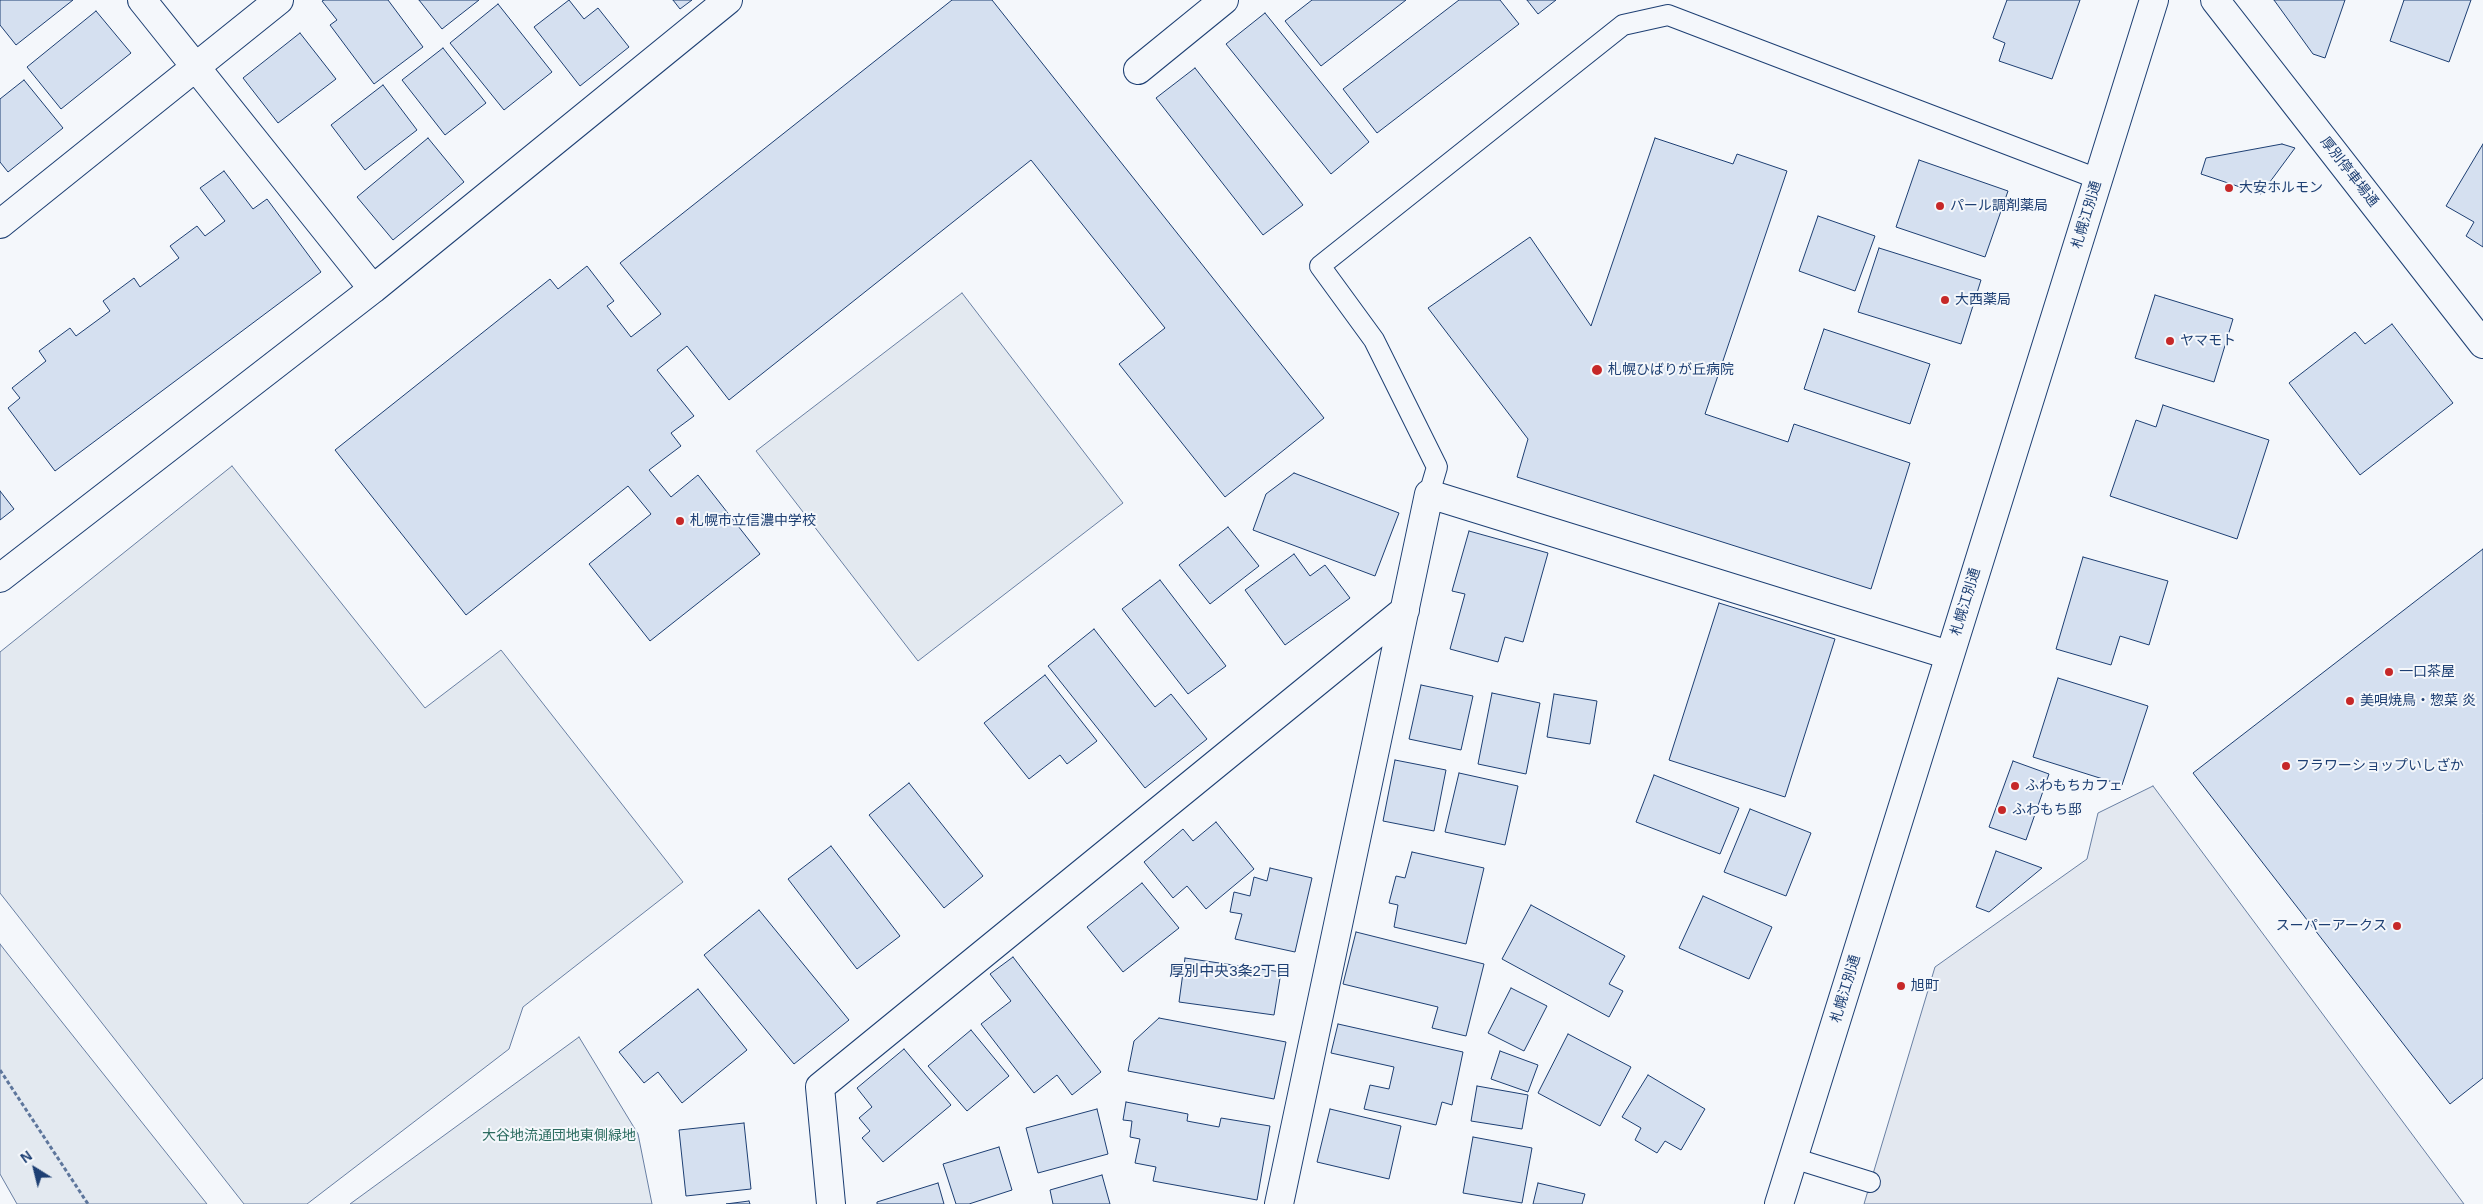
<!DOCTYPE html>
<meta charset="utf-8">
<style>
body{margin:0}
#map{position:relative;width:2483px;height:1204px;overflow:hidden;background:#f4f7fb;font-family:Arial,sans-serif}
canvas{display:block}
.north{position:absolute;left:10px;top:1144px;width:50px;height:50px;-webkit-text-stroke:4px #f4f7fb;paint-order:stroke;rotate:324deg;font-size:14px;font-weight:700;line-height:20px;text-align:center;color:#1d3f73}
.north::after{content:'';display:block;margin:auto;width:18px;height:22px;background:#1d3f73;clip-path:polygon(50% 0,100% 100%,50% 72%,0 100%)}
</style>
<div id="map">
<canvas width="2483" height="1204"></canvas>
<div class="north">N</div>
</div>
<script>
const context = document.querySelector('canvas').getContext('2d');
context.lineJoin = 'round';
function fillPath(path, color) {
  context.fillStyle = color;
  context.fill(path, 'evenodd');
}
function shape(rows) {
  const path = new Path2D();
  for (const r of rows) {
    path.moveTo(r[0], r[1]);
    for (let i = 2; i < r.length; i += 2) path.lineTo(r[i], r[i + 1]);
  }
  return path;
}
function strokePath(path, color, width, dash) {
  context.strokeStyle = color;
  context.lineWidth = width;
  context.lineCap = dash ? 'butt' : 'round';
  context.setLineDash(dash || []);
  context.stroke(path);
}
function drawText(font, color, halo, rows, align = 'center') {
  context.font = font + ' Arial,"Noto Sans JP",sans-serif';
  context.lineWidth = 4;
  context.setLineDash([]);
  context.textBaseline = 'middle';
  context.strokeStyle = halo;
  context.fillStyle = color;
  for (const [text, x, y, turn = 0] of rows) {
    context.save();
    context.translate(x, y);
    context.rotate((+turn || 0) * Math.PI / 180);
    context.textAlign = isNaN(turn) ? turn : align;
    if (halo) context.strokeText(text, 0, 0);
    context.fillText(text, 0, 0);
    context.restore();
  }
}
const green = shape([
 [962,293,1123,503,918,661,756,451,962,293],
 [232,466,425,708,501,650,683,882,523,1007,509,1049,307,1204,244,1204,0,893,0,652,232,466],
 [0,944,7,953,207,1204,17,1204,0,1174,0,944],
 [579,1037,638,1134,652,1204,350,1204,579,1037]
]);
const parking = shape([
 [2153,786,2464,1204,1864,1204,1935,967,2087,859,2098,813,2153,786]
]);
const building = shape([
 [0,0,73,0,16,45,0,25,0,0],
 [324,0,388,0,423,47,374,84,330,25,337,20,322,1,324,0],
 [419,0,479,0,442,29,419,0],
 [569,0,584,19,598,8,629,47,580,86,534,27,569,0],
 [673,0,692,0,680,9,673,0],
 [952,0,992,0,1324,418,1225,497,1119,364,1165,328,1031,160,729,400,687,346,657,370,694,416,671,433,681,446,649,470,671,497,698,475,760,554,650,641,589,564,651,514,628,486,466,615,335,450,550,279,558,289,587,266,614,301,607,306,631,337,661,314,620,263,952,0],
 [1312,0,1406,0,1321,66,1285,21,1312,0],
 [1459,0,1500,0,1519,24,1377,133,1343,89,1459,0],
 [1527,0,1556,0,1538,14,1527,0],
 [2007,0,2080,0,2052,79,1999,61,2005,43,1993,38,2007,0],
 [2274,0,2345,0,2325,58,2313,54,2274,0],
 [2404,0,2471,0,2449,62,2390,41,2404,0],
 [498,4,552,72,504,110,450,43,498,4],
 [96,11,131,53,61,109,27,67,96,11],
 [1265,13,1369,142,1331,174,1226,44,1265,13],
 [300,33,336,79,278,123,243,78,300,33],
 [443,48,486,103,445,135,402,80,443,48],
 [1195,68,1303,205,1263,235,1156,98,1195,68],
 [24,80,63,128,8,172,0,162,0,99,24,80],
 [383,85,417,130,365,170,331,125,383,85],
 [428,138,464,182,393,240,357,197,428,138],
 [1655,138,1733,164,1737,154,1787,171,1705,414,1788,442,1794,424,1910,463,1871,589,1517,477,1528,439,1428,308,1530,237,1591,326,1655,138],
 [2282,144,2295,148,2261,194,2201,174,2206,158,2282,144],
 [2483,144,2483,247,2466,236,2474,222,2446,206,2483,144],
 [1919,160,2008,191,1985,257,1896,227,1919,160],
 [224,171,253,209,267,199,321,272,55,471,8,408,20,398,12,388,46,361,39,351,70,328,76,336,110,311,103,301,134,278,140,287,179,258,170,246,197,226,205,236,225,221,200,188,224,171],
 [1818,216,1875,236,1855,291,1799,271,1818,216],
 [1879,248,1981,280,1961,344,1858,312,1879,248],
 [2155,295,2233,319,2214,382,2135,358,2155,295],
 [2392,324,2453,403,2360,475,2289,383,2355,332,2365,344,2392,324],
 [1824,329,1930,364,1910,424,1804,389,1824,329],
 [2163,405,2269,440,2237,539,2110,496,2136,420,2156,427,2163,405],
 [1294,473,1399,513,1375,576,1253,530,1266,494,1294,473],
 [0,491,14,509,0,520,0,491],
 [1228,527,1259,566,1210,604,1179,565,1228,527],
 [1469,531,1548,553,1523,642,1505,637,1498,662,1450,649,1465,594,1452,591,1469,531],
 [2483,549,2483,1078,2450,1104,2193,773,2483,549],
 [1294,554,1310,576,1325,565,1350,598,1285,645,1245,590,1294,554],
 [2083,557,2168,581,2149,645,2120,636,2111,665,2056,649,2083,557],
 [1160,580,1226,666,1188,694,1122,609,1160,580],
 [1719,603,1835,639,1785,797,1669,760,1719,603],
 [1094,629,1155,707,1171,694,1207,739,1145,788,1048,666,1094,629],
 [1045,675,1097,741,1067,764,1060,755,1029,779,984,723,1045,675],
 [2058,678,2148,706,2122,785,2033,757,2058,678],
 [1421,685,1473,696,1461,750,1409,739,1421,685],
 [1492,693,1540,703,1526,774,1478,764,1492,693],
 [1554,694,1597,701,1590,744,1547,737,1554,694],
 [1395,760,1446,770,1434,831,1383,821,1395,760],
 [2013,761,2049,774,2026,840,1989,827,2013,761],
 [1459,773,1518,786,1505,845,1445,832,1459,773],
 [1654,775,1739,808,1720,854,1636,822,1654,775],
 [909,783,983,876,944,908,869,815,909,783],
 [1750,809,1811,833,1786,896,1724,872,1750,809],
 [1216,822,1254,869,1206,909,1187,886,1173,898,1144,862,1183,829,1193,841,1216,822],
 [831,846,900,936,857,969,788,879,831,846],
 [1996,851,2042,868,1989,912,1976,907,1996,851],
 [1412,852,1484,868,1466,944,1394,927,1398,905,1389,903,1396,876,1405,878,1412,852],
 [1270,868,1312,878,1295,952,1235,939,1242,914,1230,912,1234,892,1250,896,1254,877,1267,881,1270,868],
 [1142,883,1179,928,1123,972,1087,927,1142,883],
 [1703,896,1772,927,1749,979,1679,948,1703,896],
 [1531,905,1625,956,1609,984,1623,991,1609,1017,1502,959,1531,905],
 [759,910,849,1020,794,1064,704,955,759,910],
 [1356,932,1484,964,1466,1036,1432,1028,1438,1007,1343,984,1356,932],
 [1013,957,1101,1072,1072,1095,1057,1075,1034,1093,981,1024,1011,1001,990,974,1013,957],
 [1185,958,1281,972,1274,1015,1179,1002,1185,958],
 [1511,988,1547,1006,1524,1051,1488,1033,1511,988],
 [698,989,747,1050,682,1103,658,1072,644,1083,619,1052,698,989],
 [1159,1018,1286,1042,1274,1099,1128,1071,1134,1041,1159,1018],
 [1338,1024,1463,1052,1452,1105,1442,1102,1436,1125,1364,1109,1370,1085,1389,1089,1394,1067,1331,1053,1338,1024],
 [971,1030,1009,1076,967,1111,928,1066,971,1030],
 [1568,1034,1631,1067,1600,1126,1538,1093,1568,1034],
 [904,1049,951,1105,883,1162,862,1138,870,1131,859,1118,872,1107,857,1088,904,1049],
 [1500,1051,1538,1065,1528,1092,1491,1079,1500,1051],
 [1648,1075,1705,1109,1681,1150,1665,1141,1657,1153,1635,1140,1641,1128,1622,1117,1648,1075],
 [1477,1086,1528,1095,1522,1129,1471,1121,1477,1086],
 [1126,1102,1188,1114,1187,1121,1219,1127,1221,1118,1270,1126,1257,1200,1153,1181,1156,1167,1135,1163,1140,1139,1130,1137,1132,1121,1123,1120,1126,1102],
 [1097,1109,1108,1154,1038,1173,1026,1128,1097,1109],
 [1330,1109,1401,1126,1389,1179,1317,1162,1330,1109],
 [744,1123,751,1189,686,1196,679,1130,744,1123],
 [1473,1137,1532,1148,1522,1203,1463,1193,1473,1137],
 [999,1147,1012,1190,969,1204,956,1204,943,1164,999,1147],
 [1102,1175,1110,1204,1053,1204,1050,1190,1102,1175],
 [938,1183,944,1204,877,1204,877,1202,938,1183],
 [1538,1183,1585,1194,1582,1204,1533,1204,1538,1183],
 [749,1201,750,1204,726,1204,749,1201]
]);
const path = shape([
 [0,1070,88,1204]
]);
const service = shape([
 [1429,494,1437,467,1374,340,1320,266,1623,25,1668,15,2098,179],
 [1793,1158,1870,1182]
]);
const minor = shape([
 [142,0,373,289],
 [1138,70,1224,0],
 [0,224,279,0],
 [0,578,373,289,728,0],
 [831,1204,820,1087,1405,610],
 [1279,1204,1429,494,1949,655]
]);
const tertiary = shape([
 [2215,0,2483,344]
]);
const trunk = shape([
 [1779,1204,2154,0]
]);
const markers = [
 [2229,188,5,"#c62828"],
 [1940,206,5,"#c62828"],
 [1945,300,5,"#c62828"],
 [2170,341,5,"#c62828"],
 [1597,370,6,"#c62828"],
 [680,521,5,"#c62828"],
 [2389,672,5,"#c62828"],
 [2350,701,5,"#c62828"],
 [2286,766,5,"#c62828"],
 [2015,786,5,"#c62828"],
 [2002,810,5,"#c62828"],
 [2397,926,5,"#c62828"],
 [1901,986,5,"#c62828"]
];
const streetNames = [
 ["厚別停車場通",2349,172,52],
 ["札幌江別通",2087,215,-73],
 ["札幌江別通",1966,602,-73],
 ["札幌江別通",1846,989,-73]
];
const poiNames = [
 ["大安ホルモン",2239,188],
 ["パール調剤薬局",1950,206],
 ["大西薬局",1955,300],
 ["ヤマモト",2180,341],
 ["札幌ひばりが丘病院",1608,370],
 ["札幌市立信濃中学校",690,521],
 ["一口茶屋",2399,672],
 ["美唄焼鳥・惣菜 炎",2360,701],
 ["フラワーショップいしざか",2296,766],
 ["ふわもちカフェ",2025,786],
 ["ふわもち邸",2012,810],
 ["スーパーアークス",2387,926,"right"],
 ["旭町",1911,986]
];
const parkNames = [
 ["大谷地流通団地東側緑地",559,1136]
];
const neighbourhoodNames = [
 ["厚別中央3条2丁目",1230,972]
];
fillPath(green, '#e3e9f0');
strokePath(green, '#687fa3', 1);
fillPath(parking, '#e3e8f0');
strokePath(parking, '#687fa3', 1);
fillPath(building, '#d5e0f0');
strokePath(building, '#1d3f73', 1);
strokePath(service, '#1d3f73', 22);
strokePath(minor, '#1d3f73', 30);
strokePath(tertiary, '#1d3f73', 30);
strokePath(trunk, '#1d3f73', 30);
strokePath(path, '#5e769c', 3, [4, 2.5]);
strokePath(service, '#f4f7fb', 20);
strokePath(minor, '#f4f7fb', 28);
strokePath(tertiary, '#f4f7fb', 28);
strokePath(trunk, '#f4f7fb', 28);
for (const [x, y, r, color] of markers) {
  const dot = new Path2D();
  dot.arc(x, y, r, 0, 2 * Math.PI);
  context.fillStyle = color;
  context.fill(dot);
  strokePath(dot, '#f4f7fb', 2);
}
drawText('14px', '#1d3f73', '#f4f7fb', streetNames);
drawText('14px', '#1d3f73', '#f4f7fb', poiNames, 'left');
drawText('14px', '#2c6c60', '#f4f7fb', parkNames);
drawText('15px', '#1d3f73', '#f4f7fb', neighbourhoodNames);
</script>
